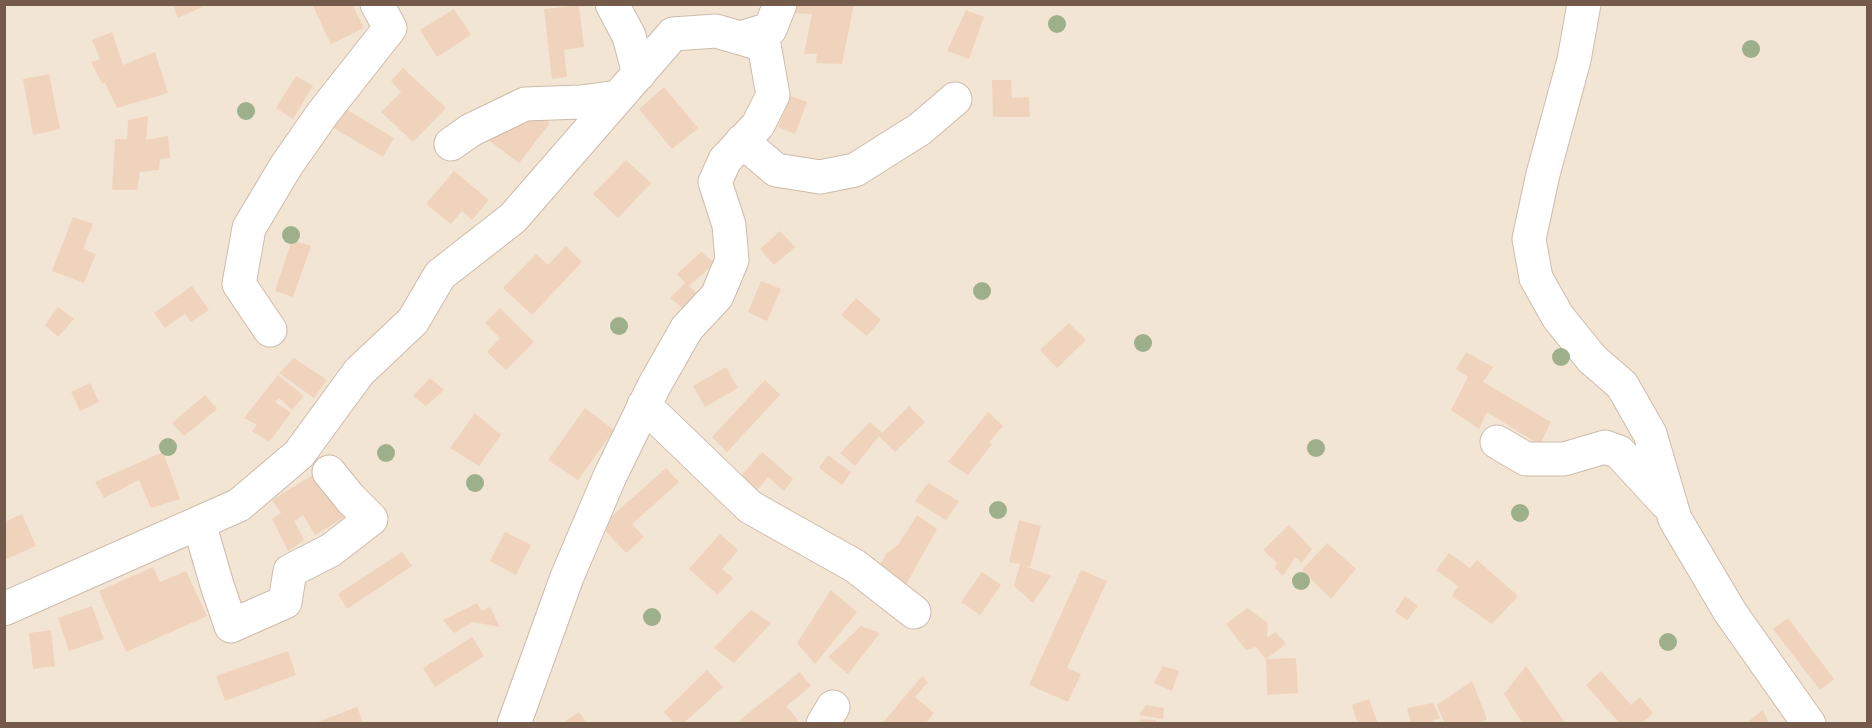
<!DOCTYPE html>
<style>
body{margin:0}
#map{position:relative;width:1872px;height:728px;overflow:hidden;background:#fbf3e4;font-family:"Asap Condensed",sans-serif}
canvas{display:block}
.frame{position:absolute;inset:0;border:6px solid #735a4a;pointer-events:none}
</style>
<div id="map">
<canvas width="1872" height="728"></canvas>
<div class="frame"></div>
</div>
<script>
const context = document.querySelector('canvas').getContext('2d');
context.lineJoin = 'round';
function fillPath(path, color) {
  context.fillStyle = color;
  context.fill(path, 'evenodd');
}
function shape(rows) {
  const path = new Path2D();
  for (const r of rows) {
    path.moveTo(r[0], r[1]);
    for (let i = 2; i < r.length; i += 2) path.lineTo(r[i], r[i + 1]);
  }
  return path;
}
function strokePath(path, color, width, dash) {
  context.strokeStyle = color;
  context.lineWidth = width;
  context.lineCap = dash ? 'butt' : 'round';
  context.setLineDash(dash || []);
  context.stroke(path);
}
const residential = shape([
 [5,5,1867,5,1867,723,5,723]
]);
const building = shape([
 [172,4,209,4,178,18],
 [312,4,352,4,364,28,331,44],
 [793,4,854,4,842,64,816,63,817,54,804,54,812,14,791,13],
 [579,5,584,47,564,50,567,77,552,79,544,9],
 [454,9,471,35,437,57,420,30],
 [966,10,984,17,969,59,947,51],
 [112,32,123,65,155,52,168,93,117,108,105,83,102,84,91,62,100,59,92,40],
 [403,68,446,108,413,142,381,112,401,92,391,81],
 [49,74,60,129,33,135,23,79],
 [296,76,313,86,293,119,276,108],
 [992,80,1011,80,1012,98,1029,97,1030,117,993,117],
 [664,87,698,128,672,149,639,109],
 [791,96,807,102,795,134,778,127],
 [525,104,550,123,519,163,486,138],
 [344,108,394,138,383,157,332,127],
 [148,116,146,140,168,136,170,158,160,159,159,170,140,172,137,190,112,190,115,139,127,139,128,120],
 [626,160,651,183,618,218,593,194],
 [454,171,489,200,472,220,462,211,451,224,426,204],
 [73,217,93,224,83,249,96,254,84,283,52,271],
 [780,231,795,247,774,265,760,249],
 [292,240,311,246,293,297,275,291],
 [566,246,582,262,532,315,503,288,536,254,548,265],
 [701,252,715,263,689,286,709,304,696,319,670,298,685,283,677,274],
 [761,281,781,289,767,321,748,312],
 [192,286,209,310,191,322,185,314,165,328,154,313],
 [856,298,881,320,867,336,841,315],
 [58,307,74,319,58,337,45,325],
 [500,308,534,342,506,370,487,352,500,338,485,323],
 [1069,323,1086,340,1057,368,1040,350],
 [1466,352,1493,367,1483,382,1551,422,1540,445,1487,412,1479,429,1451,410,1468,377,1456,369],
 [294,358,327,380,314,398,279,373],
 [726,367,738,388,705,407,693,386],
 [278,375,304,396,292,410,279,398,275,402,291,413,269,442,252,431,257,425,244,418],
 [430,378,444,390,426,406,413,396],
 [765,380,780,395,727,452,712,437],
 [90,383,99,402,80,411,71,392],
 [205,395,217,409,184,436,172,423],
 [909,406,925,422,895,452,879,436,855,466,840,453,870,422,882,433],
 [585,408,614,430,578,480,548,460],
 [988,412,1003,426,989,442,992,444,968,475,948,462],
 [475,413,501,435,479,466,450,448],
 [163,452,180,499,151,508,139,480,104,498,95,482],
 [762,452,793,479,784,491,768,477,757,490,741,476],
 [828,455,851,472,842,485,819,468],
 [666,468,679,482,632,524,644,537,626,553,601,526],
 [318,472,346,516,315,535,303,515,294,521,304,540,288,551,272,519,281,513,272,500],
 [928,483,959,501,946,520,915,501],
 [22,514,36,546,4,560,4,522],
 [917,515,937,529,903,590,876,573,886,554,898,545],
 [1019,520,1041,526,1030,567,1020,564,1051,576,1033,603,1014,586,1020,564,1009,562],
 [1289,525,1312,549,1302,563,1295,557,1283,576,1275,568,1277,563,1263,550],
 [505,532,531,545,516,575,490,561],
 [720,534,738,550,722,569,733,578,718,595,689,569],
 [1327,543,1356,569,1331,599,1302,570],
 [402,552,412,566,347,609,338,594],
 [1449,553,1470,568,1477,560,1518,596,1492,624,1452,596,1458,586,1436,570],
 [153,567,160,582,186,571,207,616,126,652,99,591],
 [1081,570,1107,581,1067,668,1081,674,1068,702,1029,685],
 [982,572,1001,585,980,615,961,602],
 [831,590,857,612,815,664,797,643],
 [1405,596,1418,606,1407,620,1395,612],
 [477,603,481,611,490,607,500,627,473,622,454,633,443,620],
 [92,606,104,639,69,651,58,618],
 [1247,608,1268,623,1267,637,1276,632,1286,644,1266,659,1256,647,1246,650,1226,624],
 [751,610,771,623,734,663,714,648],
 [1788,618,1834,679,1820,690,1773,629],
 [861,626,880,633,848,674,828,657],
 [51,630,55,666,33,669,29,633],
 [472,637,484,656,435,687,423,668],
 [288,651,296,675,225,701,216,676],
 [1296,658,1298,693,1267,695,1266,659],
 [1163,666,1179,671,1172,691,1154,683],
 [1526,666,1564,721,1560,724,1523,724,1504,694],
 [707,670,723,687,683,724,675,724,664,712],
 [1601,671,1631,705,1640,697,1653,713,1641,724,1620,724,1586,685],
 [800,672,811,686,786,706,798,720,794,724,742,724,740,720],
 [922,676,928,682,915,697,934,713,925,724,882,724],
 [1472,681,1487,719,1479,724,1445,724,1437,705],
 [1369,699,1378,724,1358,724,1352,705],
 [1433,703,1440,718,1432,721,1433,724,1411,724,1407,708],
 [1146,705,1164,708,1163,719,1139,715],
 [357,707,364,724,315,724,315,723],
 [1763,710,1769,724,1745,724],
 [579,712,587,724,561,724],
 [1140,719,1156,720,1155,724,1139,724]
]);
const minor = shape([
 [612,4,629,36,639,74],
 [1584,4,1574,60,1543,174,1529,239,1536,278,1558,317,1592,359,1622,385,1650,434,1675,519,1730,612,1809,724],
 [740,38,770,29,780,4],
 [742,141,776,170,820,177,855,170,920,129,955,99],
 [451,144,471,130,525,104,581,102,618,97],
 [270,330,239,284,249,228,286,166,323,113,390,28,377,4],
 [644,405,750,507,855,566,914,612],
 [1497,442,1526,459,1564,459,1605,447,1619,452,1666,503],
 [199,523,217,585,231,626,285,602,290,571,331,550,371,519,350,498,329,472],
 [4,609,239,505,299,454,359,372,413,321,440,275,513,218,673,34,716,31,764,45,773,95,758,125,725,160,715,182,729,225,732,260,717,296,687,328,654,386,610,476,567,577,514,724],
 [823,724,833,707]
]);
const trees = [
 [1057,24],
 [1751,49],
 [246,111],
 [291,235],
 [982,291],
 [619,326],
 [1143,343],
 [1561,357],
 [168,447],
 [1316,448],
 [386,453],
 [475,483],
 [998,510],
 [1520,513],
 [1301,581],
 [652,617],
 [1668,642]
];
fillPath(residential, '#f3e5d3');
fillPath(building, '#f0d3bd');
strokePath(minor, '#cdbbab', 35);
strokePath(minor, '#fff', 33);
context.fillStyle = '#9eaf8b';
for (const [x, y] of trees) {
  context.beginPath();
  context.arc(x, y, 9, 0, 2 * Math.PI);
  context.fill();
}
</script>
